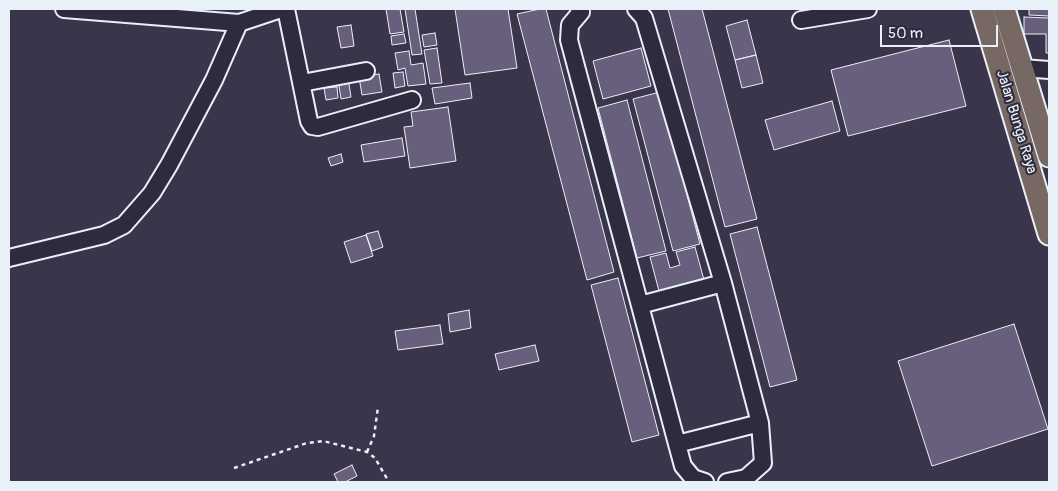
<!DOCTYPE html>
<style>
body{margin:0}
#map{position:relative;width:1058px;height:491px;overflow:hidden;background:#3a354a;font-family:Pangolin,sans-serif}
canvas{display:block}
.frame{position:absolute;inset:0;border:10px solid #e8f1f8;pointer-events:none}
.scale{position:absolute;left:880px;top:25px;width:118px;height:22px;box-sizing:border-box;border:2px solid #e8f1f8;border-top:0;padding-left:6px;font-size:15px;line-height:18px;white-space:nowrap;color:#e8f1f8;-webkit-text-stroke:4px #2f2a3d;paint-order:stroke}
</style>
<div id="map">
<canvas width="1058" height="491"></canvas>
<div class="frame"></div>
<div class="scale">50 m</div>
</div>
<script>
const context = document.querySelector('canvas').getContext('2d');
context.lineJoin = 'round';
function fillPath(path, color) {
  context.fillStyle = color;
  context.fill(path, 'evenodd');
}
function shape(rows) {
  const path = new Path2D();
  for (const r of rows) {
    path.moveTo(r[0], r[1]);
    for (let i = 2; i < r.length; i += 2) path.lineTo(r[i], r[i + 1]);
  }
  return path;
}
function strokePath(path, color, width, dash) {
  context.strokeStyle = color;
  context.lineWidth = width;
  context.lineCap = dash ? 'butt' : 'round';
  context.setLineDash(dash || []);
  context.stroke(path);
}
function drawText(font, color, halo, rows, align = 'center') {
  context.font = font + ' Pangolin,sans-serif';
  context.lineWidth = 4;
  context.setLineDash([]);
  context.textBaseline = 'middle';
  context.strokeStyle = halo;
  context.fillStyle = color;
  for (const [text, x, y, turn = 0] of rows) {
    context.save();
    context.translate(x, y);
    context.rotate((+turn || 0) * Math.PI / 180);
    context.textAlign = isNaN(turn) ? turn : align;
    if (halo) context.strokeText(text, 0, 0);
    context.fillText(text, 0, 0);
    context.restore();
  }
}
const building = shape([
 [386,9,400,9,404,32,390,34,386,9],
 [405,9,415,9,422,54,412,55,405,9],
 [455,9,508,9,517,68,465,75,455,9],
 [540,9,546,9,614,272,587,280,517,14,540,9],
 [668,9,702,9,757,219,725,227,668,9],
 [1029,9,1049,9,1049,16,1029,15,1029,9],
 [1024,17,1049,18,1049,53,1046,53,1046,34,1024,34,1024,17],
 [747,20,756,55,735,60,726,26,747,20],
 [351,25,354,46,341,48,337,27,351,25],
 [435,33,437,45,424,47,422,35,435,33],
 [404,34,406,43,392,45,391,36,404,34],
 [949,40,966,106,848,136,831,70,949,40],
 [437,48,442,83,430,84,424,50,437,48],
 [641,48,651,86,603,99,593,61,641,48],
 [409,51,411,65,423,63,426,84,408,86,405,68,398,70,395,53,409,51],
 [756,55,763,83,742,88,735,60,756,55],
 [403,72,405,86,395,88,393,73,403,72],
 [379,74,382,92,362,95,359,77,379,74],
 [348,78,351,97,341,99,338,79,348,78],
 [470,83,472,98,435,104,432,88,470,83],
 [337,87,338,98,326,100,324,88,337,87],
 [660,92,700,244,673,251,633,99,660,92],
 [627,100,666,251,637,258,598,108,627,100],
 [832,101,840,131,774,150,765,120,832,101],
 [448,107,456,161,410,168,404,127,413,126,411,112,448,107],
 [402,138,405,156,364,162,361,145,402,138],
 [341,154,343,162,331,166,328,158,341,154],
 [757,227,797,380,770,387,730,234,757,227],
 [378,231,383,247,372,251,366,234,378,231],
 [366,235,373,256,351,263,344,242,366,235],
 [695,247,704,280,659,291,650,257,666,253,670,268,680,265,676,252,695,247],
 [618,278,659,435,632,442,591,285,618,278],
 [469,310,471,328,450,332,448,314,469,310],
 [1014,324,1048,429,932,466,898,361,1014,324],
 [440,325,443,344,398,350,395,331,440,325],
 [535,345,539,361,499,370,495,354,535,345],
 [352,465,357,476,345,482,338,482,334,474,352,465]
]);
const path = shape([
 [367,452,374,436,378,407],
 [234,468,307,443,323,441,367,452,375,458,389,482]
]);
const minor = shape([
 [64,9,239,23,281,9],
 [286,9,309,121,312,126,318,127,412,100],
 [579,9,581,12,570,25,569,40,677,444,683,466,693,478,705,482],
 [636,9,644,18,723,283,760,423,763,463,746,478,727,482],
 [801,20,868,9],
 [1022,68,1049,70],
 [302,83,366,71],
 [9,258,104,235,124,225,152,193,169,165,214,80,239,23],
 [640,305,723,283],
 [677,444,760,423]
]);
const major = shape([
 [982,9,1049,234],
 [1004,9,1049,156]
]);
const streetNames = [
 ["Jalan Bunga Raya",1016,122,73]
];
fillPath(building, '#685f7d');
strokePath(building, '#e8f1f8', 1);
strokePath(minor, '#e8f1f8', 20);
strokePath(major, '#e8f1f8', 25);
strokePath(path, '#e8f1f8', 2.5, [4, 4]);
strokePath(minor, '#2f2a3d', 16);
strokePath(major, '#776864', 21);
drawText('15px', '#e8f1f8', '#2f2a3d', streetNames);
</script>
